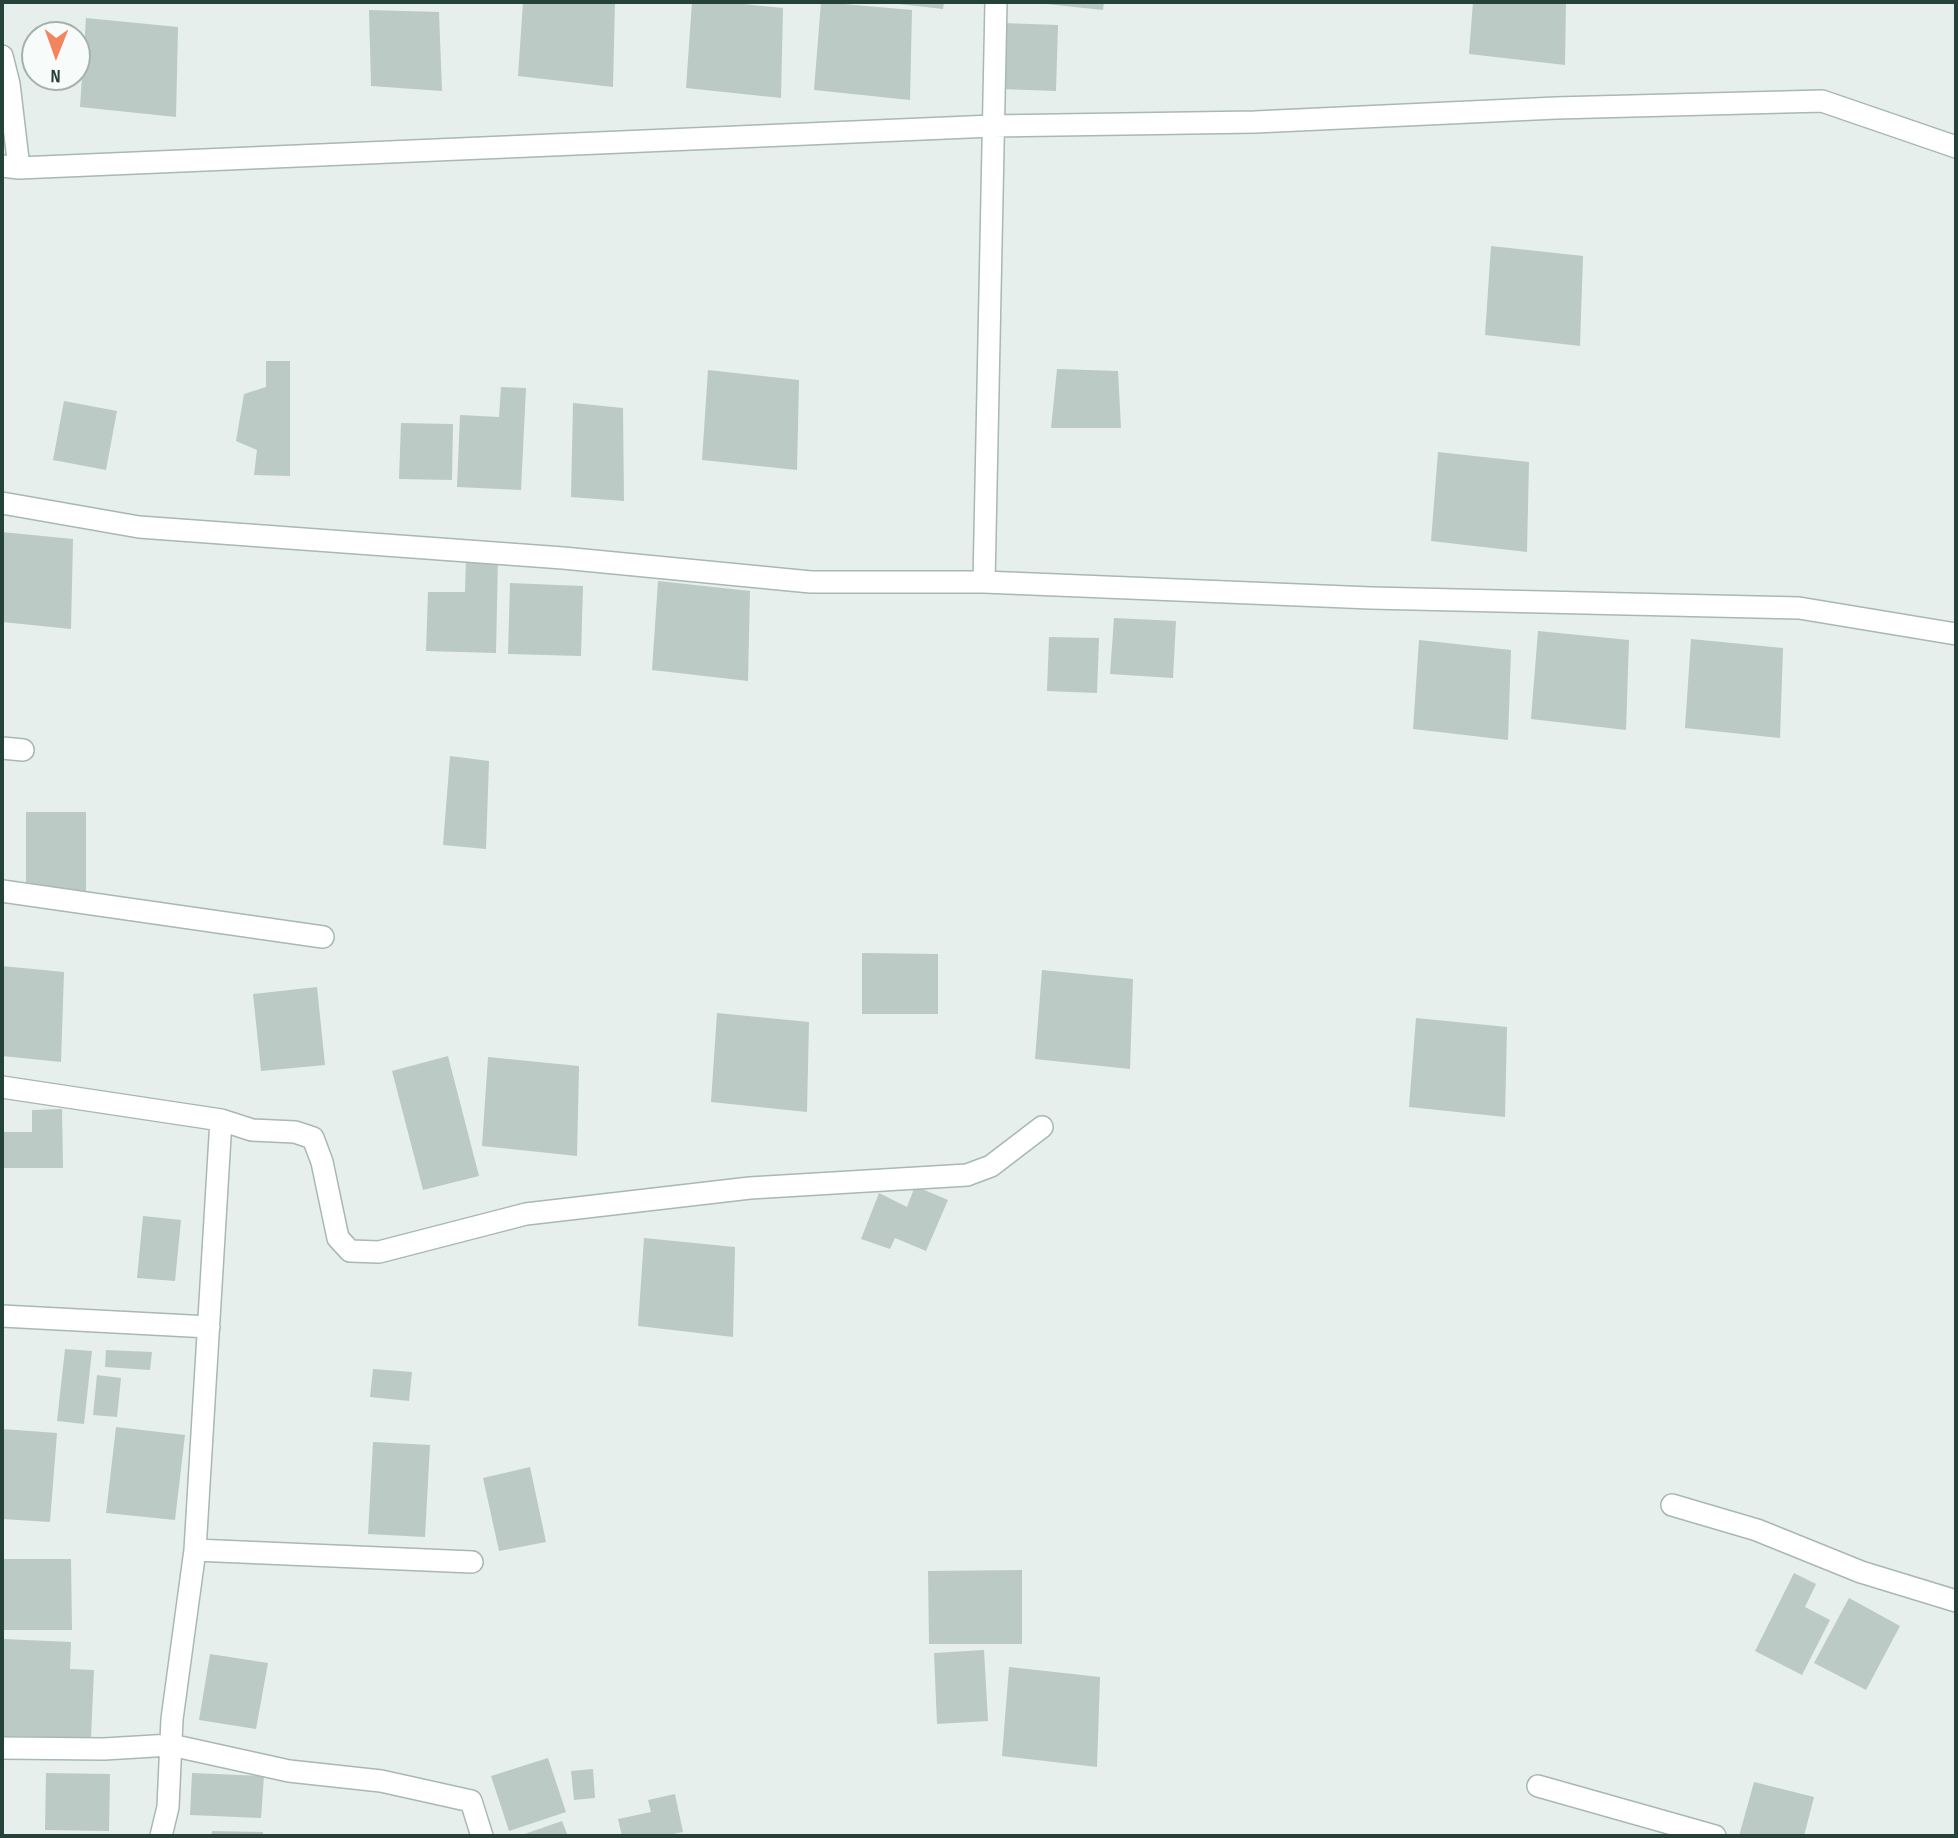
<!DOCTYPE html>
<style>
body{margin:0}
#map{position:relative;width:1958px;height:1838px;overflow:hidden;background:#e6efeb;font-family:"Sofia Sans Condensed",sans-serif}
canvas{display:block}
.frame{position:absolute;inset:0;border:4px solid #24423a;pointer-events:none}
.north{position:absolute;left:21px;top:21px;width:70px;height:70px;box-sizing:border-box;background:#f7fbf9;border:2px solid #a3b1ad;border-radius:50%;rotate:181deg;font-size:19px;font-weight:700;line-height:28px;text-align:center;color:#24423a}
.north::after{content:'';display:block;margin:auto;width:24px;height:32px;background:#f4845f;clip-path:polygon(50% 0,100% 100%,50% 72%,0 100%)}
</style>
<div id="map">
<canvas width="1958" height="1838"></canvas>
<div class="frame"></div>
<div class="north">N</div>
</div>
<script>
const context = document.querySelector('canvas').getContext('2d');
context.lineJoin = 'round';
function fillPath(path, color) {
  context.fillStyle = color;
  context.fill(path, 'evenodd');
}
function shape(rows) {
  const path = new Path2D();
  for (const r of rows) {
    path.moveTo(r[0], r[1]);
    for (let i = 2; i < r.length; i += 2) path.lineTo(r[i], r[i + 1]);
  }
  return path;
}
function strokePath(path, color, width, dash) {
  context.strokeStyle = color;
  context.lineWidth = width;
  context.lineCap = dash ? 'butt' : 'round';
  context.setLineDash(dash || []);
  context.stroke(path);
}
const building = shape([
 [523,2,615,2,613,87,518,76],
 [692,2,723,2,783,8,781,98,686,88],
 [821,2,912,10,910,100,814,90],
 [899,2,944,2,943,9,899,4],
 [1046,2,1104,2,1103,10,1046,4],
 [1473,2,1566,2,1565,65,1469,54],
 [369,10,439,12,442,91,371,86],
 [86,18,178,27,176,117,80,107],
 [1002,23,1058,25,1056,91,1000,89],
 [1491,246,1583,256,1580,346,1485,335],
 [266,361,290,361,290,476,254,475,257,450,236,441,244,394,266,387],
 [1057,369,1118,371,1121,428,1051,428],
 [708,370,799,380,797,470,702,460],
 [501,387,526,388,521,490,457,487,460,415,499,417],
 [64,401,117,411,106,470,53,460],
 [573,403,623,408,624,501,571,497],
 [401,423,453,424,452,480,399,479],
 [1438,452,1529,462,1527,552,1431,541],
 [2,532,73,539,71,629,2,622],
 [466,557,498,558,496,653,426,651,428,592,465,592],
 [658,581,750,591,748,681,652,670],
 [510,583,583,586,581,656,508,654],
 [1114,618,1176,621,1173,678,1110,674],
 [1538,631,1629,640,1626,730,1531,719],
 [1049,637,1099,638,1097,693,1047,691],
 [1691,639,1783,648,1780,738,1685,728],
 [1419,640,1511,650,1508,740,1413,729],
 [450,756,489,761,486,849,443,845],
 [26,812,86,812,86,895,26,895],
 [862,953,938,954,938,1014,862,1014],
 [2,966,64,972,61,1062,2,1056],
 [1042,970,1133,979,1130,1069,1035,1059],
 [317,987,325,1065,261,1071,253,994],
 [717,1013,809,1022,807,1112,711,1102],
 [1416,1018,1507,1027,1505,1117,1409,1107],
 [448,1056,479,1176,423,1190,392,1071],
 [488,1057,579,1066,577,1156,482,1146],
 [62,1109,63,1168,2,1168,2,1132,32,1132,32,1110],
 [915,1186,948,1200,926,1251,895,1238,890,1249,861,1239,879,1193,907,1207],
 [143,1216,181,1220,175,1281,137,1278],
 [644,1238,735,1247,733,1337,638,1326],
 [65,1349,92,1351,84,1424,57,1421],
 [106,1350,152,1352,150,1370,105,1367],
 [373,1369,412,1372,409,1401,370,1397],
 [97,1375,121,1378,117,1417,93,1415],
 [116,1427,185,1435,175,1520,106,1513],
 [2,1429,57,1433,50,1522,2,1519],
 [373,1442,430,1445,425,1537,368,1534],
 [530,1467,546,1542,499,1551,483,1478],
 [2,1559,71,1559,72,1630,2,1630],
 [1022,1570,1022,1644,929,1644,928,1571],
 [1794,1573,1816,1584,1805,1607,1830,1620,1802,1675,1755,1651],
 [1849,1598,1900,1626,1866,1690,1814,1663],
 [3,1639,71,1642,70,1669,94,1670,91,1738,2,1736],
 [984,1650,988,1721,937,1724,934,1653],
 [210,1654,268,1663,256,1729,199,1720],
 [1009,1667,1100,1677,1097,1767,1002,1756],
 [548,1758,566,1812,509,1831,491,1776],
 [593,1769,595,1798,574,1800,571,1771],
 [46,1773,110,1774,109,1831,45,1830],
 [192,1773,264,1776,261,1818,190,1815],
 [1754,1782,1814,1797,1804,1836,1739,1836],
 [675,1794,683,1832,664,1836,622,1836,618,1819,651,1812,648,1800],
 [562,1821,568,1836,519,1836],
 [212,1831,263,1832,263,1836,211,1836]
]);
const street = shape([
 [2,56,9,84,19,168],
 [2,166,19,168,992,126,1255,122,1556,108,1822,101,1956,147],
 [2,503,139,527,563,558,811,582,984,582,1371,598,1799,608,1956,634],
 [984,582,996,2],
 [2,748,23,750],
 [2,891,323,937],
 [2,1087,221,1120,195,1550,172,1719,168,1807,161,1836],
 [221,1120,252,1130,295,1132,313,1138,322,1162,338,1238,350,1251,379,1252,526,1214,750,1188,967,1175,991,1166,1042,1127],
 [2,1316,209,1327],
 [1672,1505,1757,1530,1861,1572,1956,1601],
 [195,1550,472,1562],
 [2,1748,104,1749,171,1745,289,1771,381,1781,471,1801,482,1836],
 [1538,1786,1715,1836]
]);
fillPath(building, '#bbcac4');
strokePath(street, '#a8b8b2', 24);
strokePath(street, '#fff', 21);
</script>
